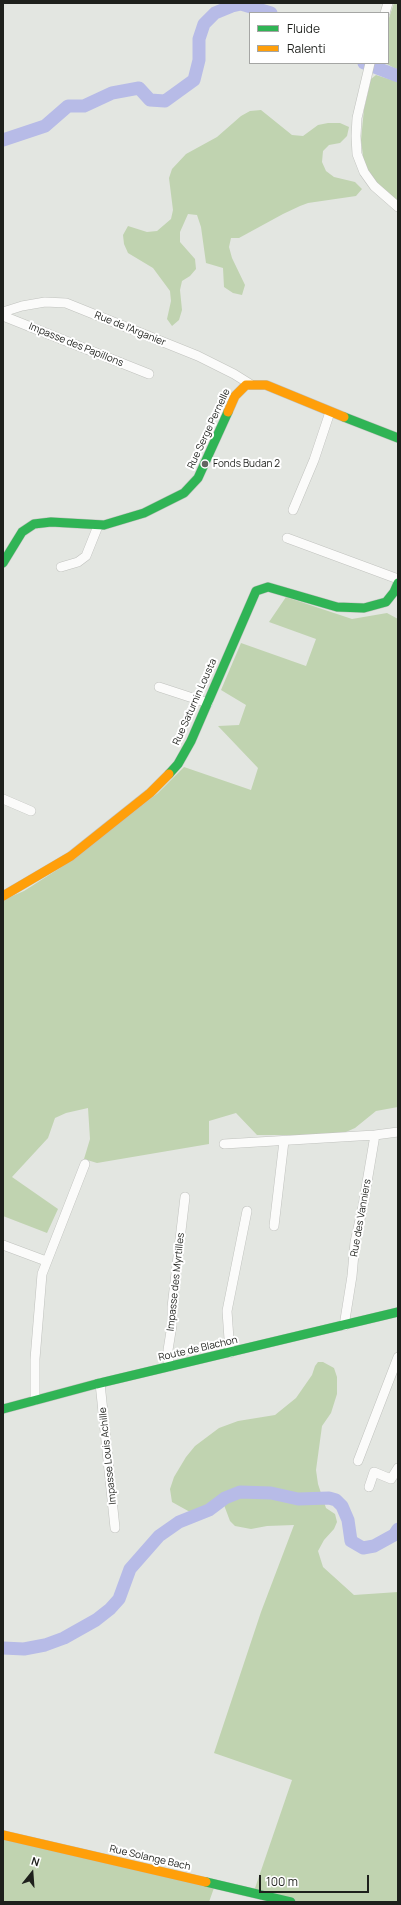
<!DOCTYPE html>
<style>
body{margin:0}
#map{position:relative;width:401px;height:1905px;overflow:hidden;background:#e3e6e1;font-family:Manrope,sans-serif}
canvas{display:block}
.frame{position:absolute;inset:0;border:4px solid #1e201c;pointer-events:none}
.legend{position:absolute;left:249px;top:12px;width:140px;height:52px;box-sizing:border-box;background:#fff;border:1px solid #a5a6a4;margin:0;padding:5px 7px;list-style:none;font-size:12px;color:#1e201c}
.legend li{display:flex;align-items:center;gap:8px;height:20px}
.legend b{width:20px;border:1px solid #a5a6a4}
.north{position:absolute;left:12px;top:1853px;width:40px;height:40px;-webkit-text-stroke:3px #fff;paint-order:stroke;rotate:17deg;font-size:11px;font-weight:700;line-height:16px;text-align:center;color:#1e201c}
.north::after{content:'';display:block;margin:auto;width:14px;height:18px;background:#1e201c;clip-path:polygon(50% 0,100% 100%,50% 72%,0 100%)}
.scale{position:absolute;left:259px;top:1875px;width:110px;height:18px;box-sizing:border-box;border:2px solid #1e201c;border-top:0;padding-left:5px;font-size:12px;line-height:14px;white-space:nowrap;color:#1e201c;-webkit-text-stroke:3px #fff;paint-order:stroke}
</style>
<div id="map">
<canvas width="401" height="1905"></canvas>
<div class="frame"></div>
<ul class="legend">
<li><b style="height:5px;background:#30b455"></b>Fluide</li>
<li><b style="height:5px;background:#ff9f0a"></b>Ralenti</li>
</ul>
<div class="north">N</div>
<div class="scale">100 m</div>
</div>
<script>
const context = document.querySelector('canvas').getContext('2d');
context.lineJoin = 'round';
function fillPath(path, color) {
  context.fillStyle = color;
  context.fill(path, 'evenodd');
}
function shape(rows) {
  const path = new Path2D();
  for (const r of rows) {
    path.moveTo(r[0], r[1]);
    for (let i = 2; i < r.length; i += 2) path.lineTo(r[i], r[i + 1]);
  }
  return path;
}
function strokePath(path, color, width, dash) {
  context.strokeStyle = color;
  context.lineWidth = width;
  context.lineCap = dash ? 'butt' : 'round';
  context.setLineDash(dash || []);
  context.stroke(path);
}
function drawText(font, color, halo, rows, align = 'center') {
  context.font = font + ' Manrope,sans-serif';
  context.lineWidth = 4;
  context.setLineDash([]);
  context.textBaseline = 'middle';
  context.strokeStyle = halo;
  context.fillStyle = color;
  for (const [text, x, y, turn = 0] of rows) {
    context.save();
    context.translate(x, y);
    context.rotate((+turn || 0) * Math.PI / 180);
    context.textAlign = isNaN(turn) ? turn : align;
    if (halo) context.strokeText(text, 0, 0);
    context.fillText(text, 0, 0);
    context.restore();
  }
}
const green = shape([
 [394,3,398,3,398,70,385,63,388,63,388,21],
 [376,75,398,82,398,203,380,188,364,164,361,140,364,109,371,79],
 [261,110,292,135,303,136,318,125,328,123,340,123,349,127,347,136,340,143,329,145,323,151,322,162,326,171,334,177,355,182,362,189,356,196,308,203,300,206,283,214,239,238,231,238,229,247,232,258,245,285,242,295,233,293,224,287,223,268,206,263,201,227,197,215,188,214,180,232,180,242,195,259,196,269,190,276,182,281,180,290,182,310,179,320,172,326,167,319,171,301,170,291,153,268,128,253,124,244,123,235,128,226,147,232,157,231,171,219,173,210,169,178,172,169,186,154,217,137,241,116,250,111],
 [286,597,352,619,387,613,398,619,398,1107,376,1111,355,1128,339,1135,257,1135,236,1113,209,1121,209,1144,97,1163,84,1159,90,1139,88,1108,66,1113,55,1118,48,1138,12,1177,58,1209,47,1233,3,1216,3,900,24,891,60,868,158,793,184,767,251,790,258,768,218,726,239,725,246,705,221,690,241,643,306,666,316,639,269,622],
 [318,1362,323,1362,334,1368,337,1377,337,1394,331,1413,322,1426,316,1470,318,1484,326,1508,335,1514,337,1522,334,1529,324,1540,318,1551,323,1567,354,1595,398,1592,398,1902,291,1902,253,1894,292,1780,214,1753,261,1612,294,1525,267,1526,251,1529,235,1526,230,1521,224,1505,216,1502,190,1512,172,1502,170,1489,174,1477,186,1457,195,1446,219,1428,238,1421,275,1415,296,1398,312,1375,315,1366],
 [3,1835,215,1885,209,1902,3,1902]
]);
const river = shape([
 [364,63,398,76],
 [3,140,45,126,68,106,84,106,112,93,139,88,150,100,165,101,194,80,199,60,199,39,204,24,215,13,232,6,241,4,271,13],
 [3,1648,24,1649,45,1645,64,1638,96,1620,110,1609,119,1599,130,1569,159,1536,179,1522,209,1510,225,1498,240,1492,271,1493,298,1499,329,1498,336,1500,342,1506,348,1520,351,1541,363,1548,374,1546,394,1535,398,1529]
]);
const street = shape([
 [385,13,388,3],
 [370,63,357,118,356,136,357,154,364,172,374,186,398,207],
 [3,312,22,306,45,302,66,303,198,356,234,374,250,384],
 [3,316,149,374],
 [293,510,314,460,330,412],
 [287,538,398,579],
 [61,567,78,562,86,556,98,526],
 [159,687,208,703],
 [3,799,31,811],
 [224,1144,375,1135],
 [274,1226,284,1141],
 [3,1245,46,1261],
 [344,1326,352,1276,355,1242,363,1206,375,1135,398,1132],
 [230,1353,227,1311,247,1211],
 [169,1367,168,1350,172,1325,172,1307,185,1197],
 [100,1383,115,1528],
 [35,1400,35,1359,42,1274,85,1164],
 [358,1461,398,1357],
 [369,1487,374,1472,391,1479,398,1468]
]);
const fast = shape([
 [344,417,398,438],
 [3,563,22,532,34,524,51,522,104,525,144,513,184,493,198,478,228,412],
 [169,774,178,764,191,741,256,591,268,587,337,607,364,608,386,602,394,592,398,583],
 [3,1409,96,1384,398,1312],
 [206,1882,291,1902]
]);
const slow = shape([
 [228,412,235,396,246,385,266,385,344,417],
 [3,896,71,856,150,793,169,774],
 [3,1835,206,1882]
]);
const markers = [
 [205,464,4,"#636561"]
];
const streetNames = [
 ["Rue de l'Arganier",130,329,22],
 ["Impasse des Papillons",76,345,22],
 ["Rue Serge Pernelle",209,429,-65],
 ["Rue Saturnin Lousta",195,702,-66],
 ["Rue des Vanniers",361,1218,-80],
 ["Impasse des Myrtilles",176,1282,-84],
 ["Route de Blachon",198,1349,-13],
 ["Impasse Louis Achille",108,1456,-96],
 ["Rue Solange Bach",150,1858,13]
];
const poiNames = [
 ["Fonds Budan 2",213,464]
];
fillPath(green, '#c0d3b0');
strokePath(river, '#b7bbe7', 13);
strokePath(street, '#c0c2be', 10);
strokePath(fast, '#c0c2be', 10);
strokePath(slow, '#c0c2be', 10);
strokePath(street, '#fbfbfa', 9);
strokePath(fast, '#30b455', 9);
strokePath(slow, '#ff9f0a', 9);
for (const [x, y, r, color] of markers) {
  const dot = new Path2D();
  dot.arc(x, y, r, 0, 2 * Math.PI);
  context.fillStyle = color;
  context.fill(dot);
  strokePath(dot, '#fff', 1.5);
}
drawText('10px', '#1e201c', '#fff', streetNames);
drawText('10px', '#1e201c', '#fff', poiNames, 'left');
</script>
